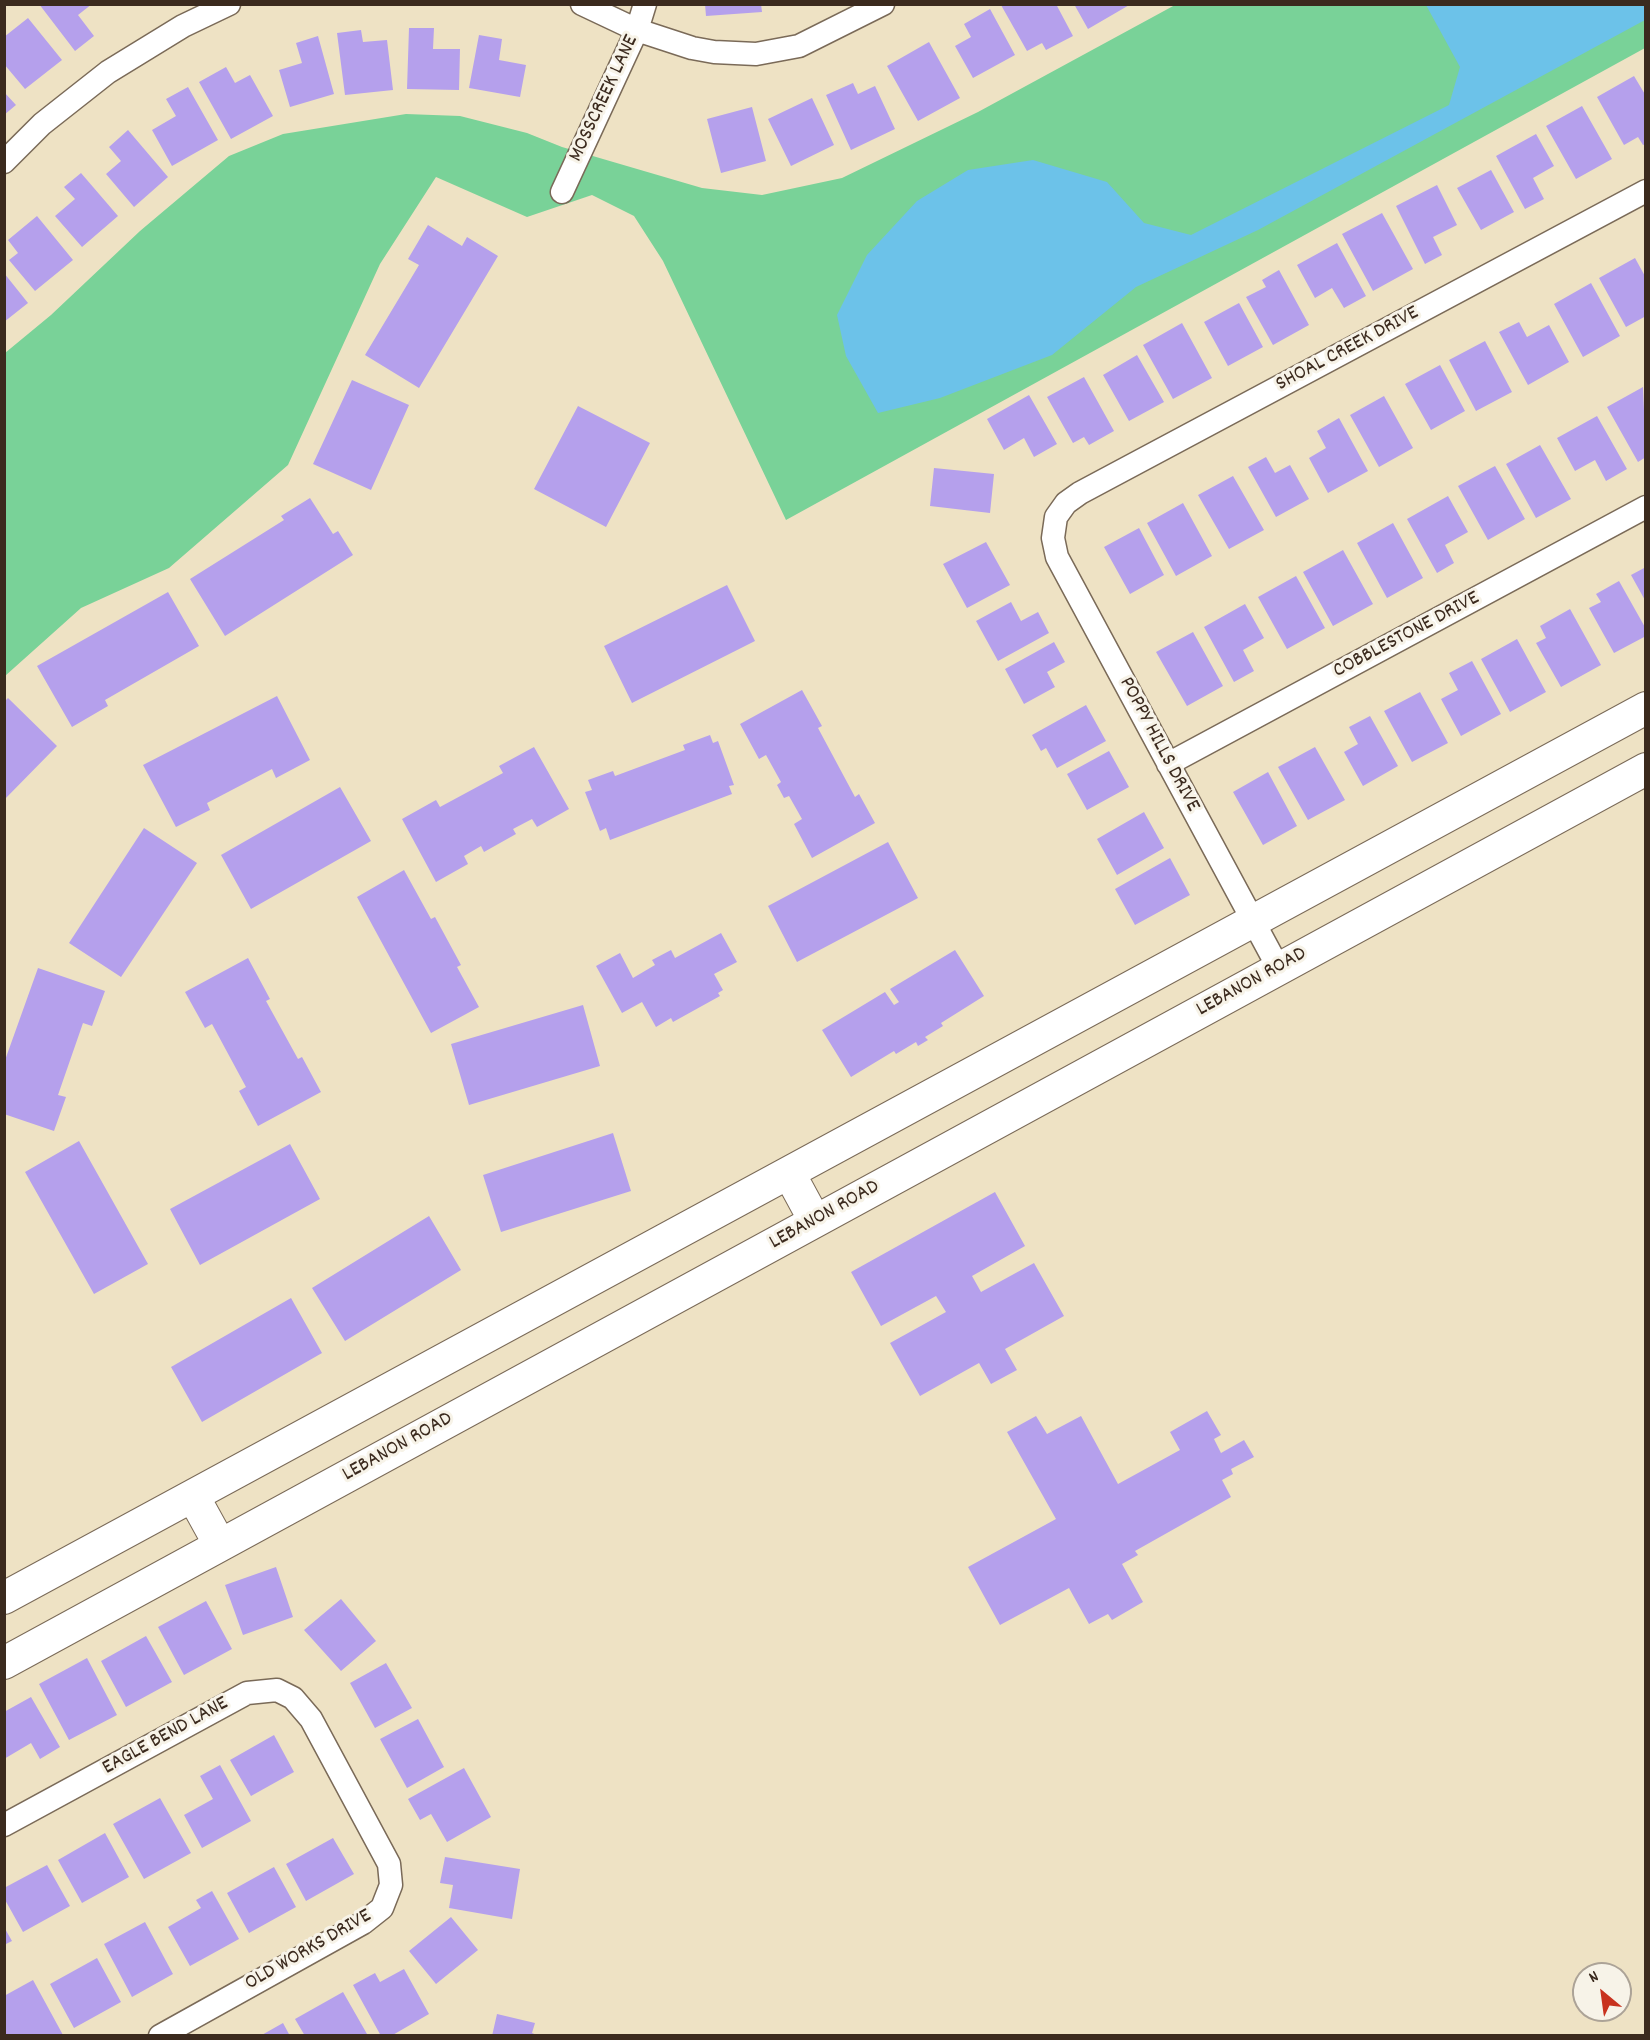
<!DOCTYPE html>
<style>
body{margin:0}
#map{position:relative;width:1650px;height:2040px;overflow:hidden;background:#eee2c4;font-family:Dekko,sans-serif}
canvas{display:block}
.frame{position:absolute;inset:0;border:6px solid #3b2a1e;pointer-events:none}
.north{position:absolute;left:1572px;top:1962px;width:60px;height:60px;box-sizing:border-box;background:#f7f3e8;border:2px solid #aca397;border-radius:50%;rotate:331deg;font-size:16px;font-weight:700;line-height:24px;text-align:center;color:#3b2a1e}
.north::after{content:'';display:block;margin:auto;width:21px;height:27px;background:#c8321e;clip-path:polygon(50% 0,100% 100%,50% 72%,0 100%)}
</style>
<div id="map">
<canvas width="1650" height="2040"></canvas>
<div class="frame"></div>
<div class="north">N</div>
</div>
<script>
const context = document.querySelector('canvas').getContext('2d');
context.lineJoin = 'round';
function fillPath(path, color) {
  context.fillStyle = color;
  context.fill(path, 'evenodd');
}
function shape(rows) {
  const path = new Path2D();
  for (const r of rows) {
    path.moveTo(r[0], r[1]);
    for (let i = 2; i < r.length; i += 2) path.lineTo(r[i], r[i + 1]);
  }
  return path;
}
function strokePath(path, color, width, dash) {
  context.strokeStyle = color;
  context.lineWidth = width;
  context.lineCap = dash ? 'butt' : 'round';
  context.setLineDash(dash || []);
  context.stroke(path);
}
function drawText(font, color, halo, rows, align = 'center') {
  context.font = font + ' Dekko,sans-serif';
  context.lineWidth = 6;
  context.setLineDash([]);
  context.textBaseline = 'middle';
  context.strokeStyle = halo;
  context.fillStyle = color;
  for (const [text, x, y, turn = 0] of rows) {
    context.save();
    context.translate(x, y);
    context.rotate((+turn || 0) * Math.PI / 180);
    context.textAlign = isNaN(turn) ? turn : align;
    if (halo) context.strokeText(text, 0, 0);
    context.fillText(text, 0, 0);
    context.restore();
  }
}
const green = shape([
 [1175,5,1645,5,1645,48,786,520,663,261,634,216,592,195,527,217,436,177,380,264,288,465,169,568,81,608,5,676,5,353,51,315,140,231,229,156,283,134,406,114,460,116,527,133,562,147,702,188,762,195,842,178,978,112]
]);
const water = shape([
 [1426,5,1645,5,1645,20,1258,230,1136,287,1052,355,940,398,878,413,846,356,837,315,867,255,917,201,968,170,1033,160,1107,182,1144,223,1191,235,1449,105,1460,67]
]);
const building = shape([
 [39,4,92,4,78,15,94,36,75,51],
 [705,4,761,4,762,12,706,16],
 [1056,4,1073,36,1046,50,1042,43,1027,51,1001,5],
 [1074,4,1131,4,1088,29],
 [990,9,1015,55,973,78,955,46,971,37,964,24],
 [28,18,62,60,25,89,4,64,4,37],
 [409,28,434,28,433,49,460,49,459,90,407,89],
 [361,30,363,42,387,40,393,90,345,95,337,33],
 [479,35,502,39,499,60,526,65,520,97,469,88],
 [318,36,334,94,290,107,279,70,302,63,296,43],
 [929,42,960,98,918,121,887,66],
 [226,67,235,83,250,75,273,116,231,139,199,82],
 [1634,76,1646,96,1646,144,1643,145,1638,137,1624,145,1597,97],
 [853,83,858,94,875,86,895,129,851,150,826,95],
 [188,87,218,140,172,166,152,130,176,116,166,99],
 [4,92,16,105,4,115],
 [812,98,834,145,791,166,768,119],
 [1582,106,1612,159,1576,179,1546,126],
 [752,107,766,161,721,173,707,119],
 [128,130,168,177,134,207,106,174,121,161,109,147],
 [1536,134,1554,166,1533,178,1544,199,1525,209,1496,156],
 [1491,170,1514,212,1481,230,1457,188],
 [81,173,118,216,82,247,55,216,75,199,64,187],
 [1437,185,1457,225,1433,237,1442,255,1425,264,1396,206],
 [1382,213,1413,269,1373,291,1342,234],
 [37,216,73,260,35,291,9,260,18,253,8,240],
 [428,225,462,246,467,237,498,256,419,388,365,355,419,265,408,259],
 [1337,243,1366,296,1344,308,1332,288,1315,298,1297,265],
 [1635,258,1646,278,1646,316,1626,327,1599,278],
 [1279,270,1309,325,1273,345,1246,297,1266,287,1262,280],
 [4,273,28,303,4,322],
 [1591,283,1620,336,1583,357,1554,304],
 [1239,303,1263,347,1228,366,1204,322],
 [1519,322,1527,337,1549,325,1569,362,1528,385,1499,332],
 [1182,323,1212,378,1173,399,1143,345],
 [1485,341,1512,392,1476,411,1449,360],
 [1137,355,1164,402,1129,421,1103,375],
 [1440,365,1465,411,1431,430,1405,384],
 [1084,377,1114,431,1089,445,1084,437,1073,443,1047,397],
 [352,380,409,405,371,490,313,464],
 [1643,387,1646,457,1638,462,1607,407],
 [1029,395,1057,444,1034,457,1024,438,1004,450,987,419],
 [1384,396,1413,448,1379,467,1350,415],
 [578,406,650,443,606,527,534,489],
 [1597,416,1627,469,1606,481,1595,460,1575,471,1557,438],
 [1339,418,1368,471,1328,493,1309,458,1326,448,1317,431],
 [1540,445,1571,499,1536,518,1506,464],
 [1266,457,1275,473,1290,465,1309,499,1276,517,1248,467],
 [1495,466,1525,519,1488,540,1458,486],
 [934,468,994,474,990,513,930,506],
 [1233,476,1264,530,1229,549,1198,495],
 [1448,496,1468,532,1445,545,1454,563,1437,573,1407,519],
 [310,498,333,534,338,531,353,555,225,636,190,579,284,520,281,516],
 [1183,503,1212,556,1176,576,1147,523],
 [1393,523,1423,578,1387,598,1357,543],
 [1139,528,1164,575,1130,594,1104,547],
 [986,542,1010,585,967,608,943,564],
 [1343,550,1373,604,1333,626,1303,572],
 [1646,567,1646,602,1631,575],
 [1296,576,1325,628,1287,649,1258,597],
 [1619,581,1646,629,1646,636,1614,653,1589,608,1601,602,1596,594],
 [727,585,755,641,632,703,604,646],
 [168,592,199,646,105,700,108,706,72,727,37,666],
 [1011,602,1021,621,1038,612,1049,633,998,661,976,621],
 [1245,604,1264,638,1243,650,1254,671,1234,682,1204,627],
 [1570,609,1601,665,1561,687,1536,643,1546,638,1540,626],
 [1193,632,1223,686,1187,706,1156,652],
 [1517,639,1546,692,1510,712,1481,659],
 [1054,642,1065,662,1047,672,1055,687,1024,704,1005,669],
 [1472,661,1501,714,1461,736,1441,699,1458,690,1449,673],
 [802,690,822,726,818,728,855,797,859,794,875,823,812,858,794,824,802,819,789,796,784,798,777,785,781,782,766,755,759,759,740,724],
 [1420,692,1448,743,1412,762,1384,711],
 [277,696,310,760,276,778,272,769,207,803,210,810,176,827,143,765],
 [8,698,57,746,4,800,4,702],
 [1086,705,1106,741,1057,768,1046,748,1041,751,1032,735],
 [1370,716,1398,766,1363,786,1344,752,1358,744,1349,727],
 [710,735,713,743,718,741,734,785,729,786,732,794,610,840,606,828,600,831,585,792,592,790,588,780,613,771,615,776,685,750,683,745],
 [534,747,569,809,537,827,532,819,513,829,516,834,484,852,481,846,464,856,468,864,436,882,402,819,436,800,440,807,503,773,499,766],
 [1315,747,1345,800,1308,820,1278,767],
 [1109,751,1129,787,1087,810,1067,774],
 [1268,772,1297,826,1263,845,1233,792],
 [340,787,371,841,251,909,221,855],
 [1144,812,1164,848,1117,875,1097,839],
 [144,828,197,863,121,977,69,943],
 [888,842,918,898,797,962,768,906],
 [1170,858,1190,895,1135,925,1115,889],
 [404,870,431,919,435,917,461,965,457,967,479,1007,431,1033,357,897],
 [721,933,737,962,714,974,723,990,718,993,720,996,673,1022,671,1018,656,1027,642,1002,622,1013,596,966,620,953,633,978,655,965,652,960,671,950,675,958],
 [955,950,984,996,941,1023,943,1026,925,1037,928,1040,918,1046,916,1042,896,1054,894,1051,851,1077,822,1030,885,992,894,1005,899,1002,890,989],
 [248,958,270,999,266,1001,298,1059,302,1057,321,1092,258,1126,239,1091,246,1087,212,1024,205,1028,185,992],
 [38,968,105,991,92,1026,83,1023,58,1095,66,1097,54,1131,4,1114,4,1063],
 [583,1005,600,1066,469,1105,451,1044],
 [613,1133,631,1191,501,1232,483,1175],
 [79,1141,148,1264,94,1294,25,1172],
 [290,1144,320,1199,200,1265,170,1209],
 [995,1192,1025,1246,972,1276,981,1292,1034,1263,1064,1316,1005,1349,1017,1370,991,1384,979,1363,920,1396,890,1343,946,1312,936,1296,881,1326,851,1272],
 [429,1216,461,1270,345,1341,312,1288],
 [291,1298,322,1353,202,1422,171,1367],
 [1207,1411,1221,1435,1214,1439,1221,1453,1244,1440,1254,1457,1231,1469,1233,1474,1222,1480,1231,1497,1135,1551,1138,1555,1122,1564,1143,1602,1112,1620,1108,1614,1089,1624,1069,1588,1000,1625,968,1567,1056,1519,1007,1432,1036,1416,1047,1434,1081,1416,1118,1484,1180,1450,1170,1432],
 [276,1567,293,1617,243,1635,225,1585],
 [341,1599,376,1641,341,1671,304,1630],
 [206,1601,232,1649,184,1675,158,1627],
 [146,1636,172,1682,126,1707,101,1661],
 [87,1658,117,1715,69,1740,39,1684],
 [386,1663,412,1708,375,1728,350,1683],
 [31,1697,60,1747,40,1759,31,1743,4,1759,4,1712],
 [418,1719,444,1767,407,1788,380,1739],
 [274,1735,294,1772,251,1796,230,1760],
 [220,1765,251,1821,202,1848,184,1815,213,1799,200,1776],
 [464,1768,491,1817,447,1842,431,1814,420,1820,408,1799],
 [160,1798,191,1853,144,1879,113,1824],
 [105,1833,129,1877,82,1903,58,1860],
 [333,1838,354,1874,306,1901,286,1864],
 [445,1857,520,1869,512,1919,449,1908,453,1885,440,1883],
 [47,1865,70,1906,23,1932,4,1898,4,1888],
 [274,1867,296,1907,249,1933,227,1893],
 [212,1891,239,1939,190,1966,168,1927,201,1908,196,1900],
 [451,1917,478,1950,436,1984,409,1951],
 [145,1922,173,1974,132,1997,104,1944],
 [4,1927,12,1941,4,1945],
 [97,1958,121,2002,74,2028,50,1984],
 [404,1969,429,2014,391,2036,381,2036,353,1985,375,1973,380,1982],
 [33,1980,63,2035,62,2036,4,2036,4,1996],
 [343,1992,367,2034,305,2036,295,2019],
 [497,2014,535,2023,532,2033,539,2036,492,2036],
 [283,2023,290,2036,260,2036]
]);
const street = shape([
 [582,4,637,30,692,48,714,52,756,54,799,46,883,4],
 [4,162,42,124,108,72,183,26,229,4],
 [562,192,637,30,645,4],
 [1168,764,1646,507],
 [1279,969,1057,557,1053,538,1056,517,1066,503,1080,493,1646,191],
 [4,1825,247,1693,277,1690,293,1698,311,1719,389,1864,391,1885,382,1908,363,1923,160,2036]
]);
const secondary = shape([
 [789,1173,815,1221],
 [193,1496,220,1545],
 [4,1598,1646,708],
 [4,1663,1646,769]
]);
const streetNames = [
 ["MOSSCREEK LANE",605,99,-65],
 ["SHOAL CREEK DRIVE",1348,350,-28],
 ["COBBLESTONE DRIVE",1407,636,-28],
 ["POPPY HILLS DRIVE",1158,745,62],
 ["LEBANON ROAD",1252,983,-29],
 ["LEBANON ROAD",825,1216,-29],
 ["LEBANON ROAD",398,1448,-29],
 ["EAGLE BEND LANE",166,1737,-29],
 ["OLD WORKS DRIVE",309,1951,-30]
];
fillPath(green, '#79d298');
fillPath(water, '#6cc2e9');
fillPath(building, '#b5a0ec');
strokePath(street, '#7a6a58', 25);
strokePath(secondary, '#7a6a58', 34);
strokePath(street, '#fff', 22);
strokePath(secondary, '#fff', 32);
drawText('21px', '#3b2a1e', '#f7f3e8', streetNames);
</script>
